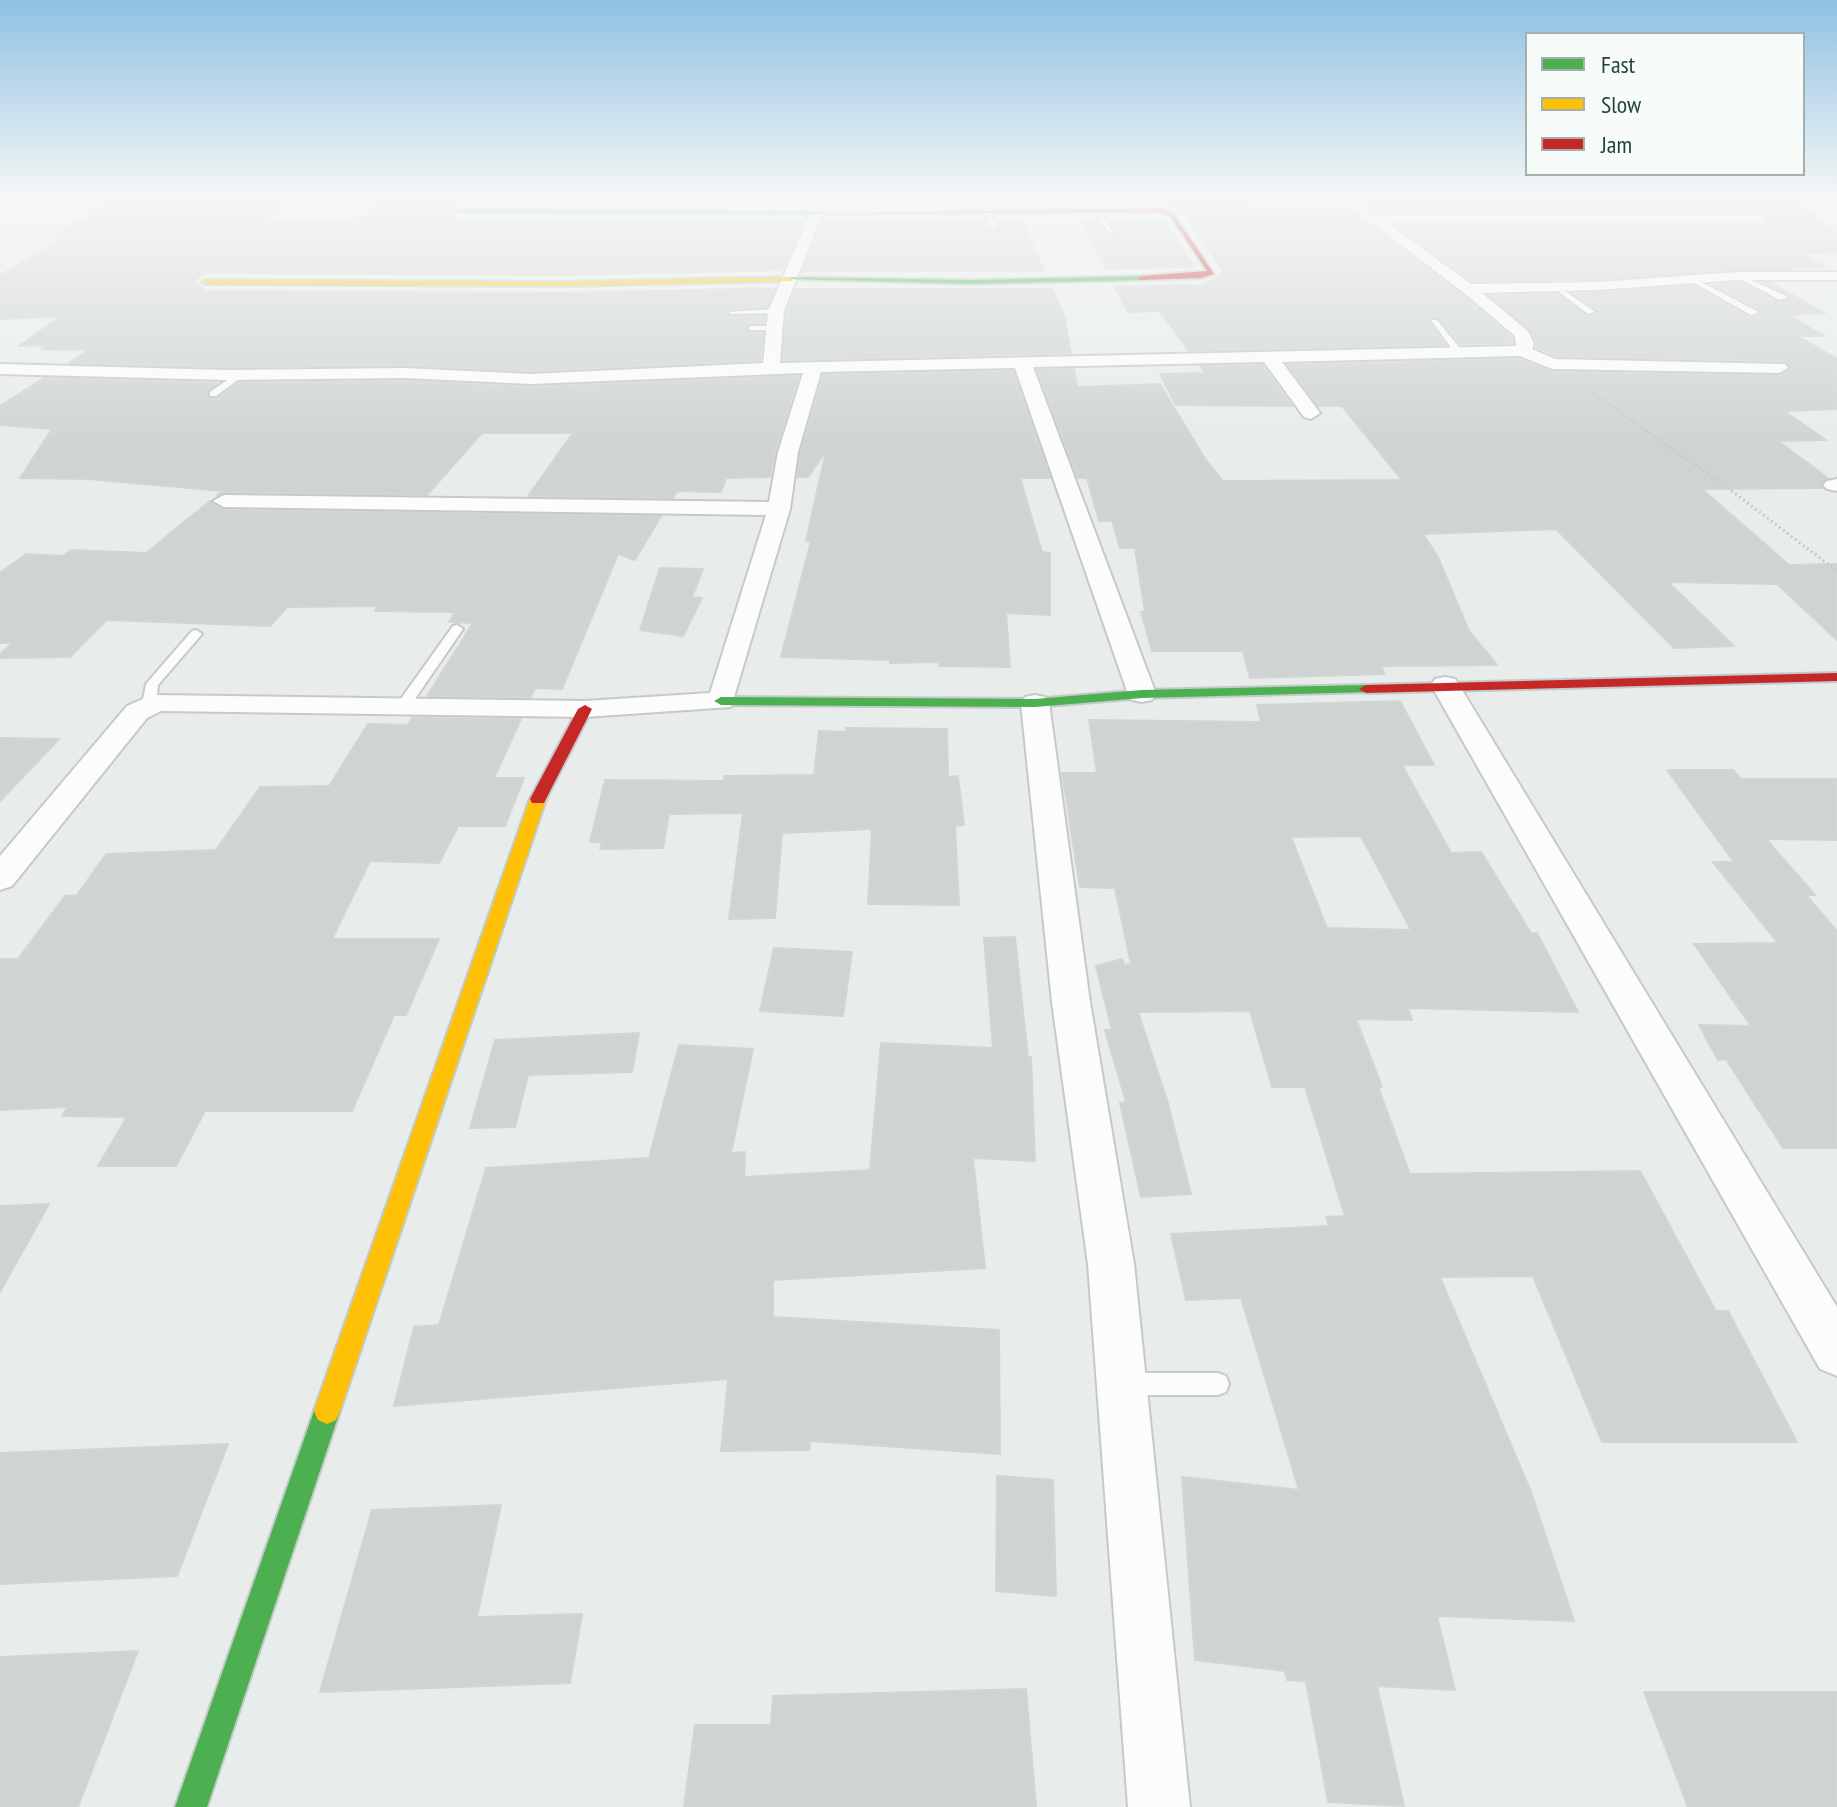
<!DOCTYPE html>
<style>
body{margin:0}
#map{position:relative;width:1837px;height:1807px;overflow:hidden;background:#e8edeb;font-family:"PT Sans Narrow",sans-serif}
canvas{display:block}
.legend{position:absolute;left:1525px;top:32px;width:280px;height:144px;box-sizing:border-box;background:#f7fbf9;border:2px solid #a3b1ad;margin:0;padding:10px 14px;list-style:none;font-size:24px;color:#24423a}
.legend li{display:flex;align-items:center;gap:16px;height:40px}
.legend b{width:40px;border:2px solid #a3b1ad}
</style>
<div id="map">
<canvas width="1837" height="1807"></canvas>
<ul class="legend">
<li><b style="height:10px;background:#4caf50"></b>Fast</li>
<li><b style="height:10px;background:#ffc107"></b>Slow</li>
<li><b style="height:10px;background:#c62828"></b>Jam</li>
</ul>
</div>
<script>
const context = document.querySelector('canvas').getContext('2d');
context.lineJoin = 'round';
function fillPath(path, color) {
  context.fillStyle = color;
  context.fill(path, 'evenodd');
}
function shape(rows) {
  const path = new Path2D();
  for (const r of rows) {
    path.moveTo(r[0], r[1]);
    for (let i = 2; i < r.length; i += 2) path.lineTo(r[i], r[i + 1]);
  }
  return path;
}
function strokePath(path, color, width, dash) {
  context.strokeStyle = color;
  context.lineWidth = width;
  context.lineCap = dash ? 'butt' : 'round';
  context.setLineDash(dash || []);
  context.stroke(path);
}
const building = shape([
 [243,195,228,206,284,204,265,223,368,217,380,195,531,195,530,198,726,195,726,201,792,199,793,206,459,203,448,212,459,219,803,222,782,270,560,275,206,273,193,281,206,291,560,293,775,288,767,307,728,309,725,313,732,317,764,316,764,323,751,323,745,330,763,333,760,360,531,371,405,365,227,367,69,363,88,350,41,349,46,345,19,346,61,316,0,319,0,275,70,235,54,236,119,197,243,195],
 [925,195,1010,195,1014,204,876,205,874,196,925,195],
 [1068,195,1237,195,1248,208,1346,207,1461,294,1512,338,1513,343,1461,344,1439,318,1431,317,1429,322,1445,345,1189,351,1160,311,1128,312,1115,287,1201,285,1221,277,1222,270,1180,209,1161,202,1072,203,1068,195],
 [1354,195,1736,195,1745,202,1805,207,1837,234,1837,252,1801,254,1825,267,1597,279,1472,281,1396,226,1759,226,1768,218,1759,212,1377,212,1354,195],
 [1157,218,1164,220,1195,267,1106,269,1080,219,1097,219,1106,235,1113,236,1116,231,1108,219,1157,218],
 [985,220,988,230,995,233,999,229,996,220,1021,220,1044,271,803,271,822,222,985,220],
 [1741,283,1779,303,1790,299,1787,293,1765,283,1772,283,1825,313,1789,315,1824,336,1798,336,1837,359,1837,409,1784,411,1826,440,1778,441,1828,478,1821,483,1822,488,1702,489,1789,565,1837,564,1837,640,1777,584,1668,582,1734,646,1674,648,1556,529,1423,534,1437,555,1469,631,1497,665,1381,666,1385,674,1250,678,1243,651,1152,651,1141,612,1145,612,1135,548,1120,548,1112,521,1099,521,1087,478,1078,478,1037,370,1074,369,1077,387,1160,384,1205,459,1223,481,1402,480,1342,406,1318,406,1288,365,1519,359,1552,372,1780,376,1791,369,1785,361,1556,356,1536,347,1537,342,1530,329,1490,296,1557,294,1589,317,1598,311,1574,294,1694,286,1750,318,1759,316,1758,308,1713,285,1741,283],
 [796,289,1052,289,1064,316,1071,353,783,360,787,312,796,289],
 [1262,365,1292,406,1176,405,1160,374,1205,373,1200,366,1262,365],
 [1013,371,1050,478,1020,478,1042,552,1050,553,1050,615,1006,613,1010,667,939,666,939,662,890,663,890,660,781,657,811,541,806,541,826,451,808,477,797,477,801,453,823,375,1013,371],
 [799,376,775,451,770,477,726,478,721,492,677,491,673,498,528,496,573,433,482,433,427,495,224,492,217,495,223,491,89,479,20,478,52,429,0,425,0,406,44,378,218,383,207,392,208,398,216,399,239,383,405,381,531,387,799,376],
 [210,501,224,510,661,516,635,560,618,554,562,689,535,688,531,697,427,696,473,623,449,622,455,612,375,611,378,606,287,607,270,626,107,620,70,657,0,658,0,654,13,643,0,643,0,573,26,554,63,556,71,550,146,553,210,501],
 [660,568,703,569,692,597,702,598,683,636,640,630,660,568],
 [1400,701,1434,765,1402,765,1451,853,1481,852,1531,933,1537,933,1578,1012,1408,1008,1412,1020,1356,1019,1382,1087,1378,1087,1410,1174,1640,1171,1716,1311,1728,1311,1797,1442,1602,1442,1533,1276,1440,1277,1531,1492,1574,1621,1437,1616,1455,1690,1377,1686,1404,1806,1328,1802,1306,1681,1287,1680,1285,1671,1195,1660,1182,1477,1299,1490,1241,1298,1186,1300,1171,1234,1329,1226,1326,1217,1345,1216,1305,1087,1272,1087,1250,1011,1138,1012,1167,1100,1191,1194,1141,1197,1120,1103,1126,1102,1105,1030,1112,1030,1096,966,1122,959,1124,965,1131,964,1115,888,1080,887,1062,773,1097,773,1089,720,1261,722,1257,705,1400,701],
 [1361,836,1411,930,1327,928,1291,837,1361,836],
 [413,718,521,719,494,778,524,778,505,826,458,826,439,863,370,861,332,939,439,939,406,1015,394,1015,352,1111,205,1111,176,1166,98,1166,127,1117,62,1116,68,1107,0,1110,0,959,18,959,65,896,77,895,106,854,216,850,260,787,329,786,368,724,407,725,413,718],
 [846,728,947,729,948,777,958,776,964,825,955,826,959,905,868,904,872,829,782,833,775,918,729,919,743,813,669,814,663,848,600,849,602,842,590,842,605,780,724,781,724,776,814,775,819,731,846,732,846,728],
 [0,738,59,739,0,801,0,738],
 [1667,770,1733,770,1741,779,1837,779,1837,840,1766,839,1815,895,1806,895,1837,931,1837,1148,1783,1148,1726,1059,1718,1060,1699,1025,1751,1026,1694,944,1778,943,1713,862,1734,862,1667,770],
 [1015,937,1028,1057,1031,1057,1035,1161,973,1158,985,1268,773,1280,773,1317,999,1330,1000,1454,810,1441,809,1450,721,1451,728,1379,394,1406,414,1327,439,1325,486,1168,649,1158,679,1045,753,1049,731,1153,745,1152,744,1177,870,1170,881,1043,993,1048,984,938,1015,937],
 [774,948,852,952,843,1016,760,1011,774,948],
 [639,1033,632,1072,528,1075,515,1127,470,1128,495,1040,639,1033],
 [49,1204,0,1292,0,1206,49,1204],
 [228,1444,177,1576,0,1584,0,1453,228,1444],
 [997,1476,1053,1480,1056,1596,996,1591,997,1476],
 [501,1505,477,1617,582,1614,570,1683,320,1692,372,1510,501,1505],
 [138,1651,78,1807,0,1807,0,1657,138,1651],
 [1026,1689,1036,1807,684,1807,695,1725,771,1725,773,1696,1026,1689],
 [1644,1692,1837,1692,1837,1807,1688,1807,1644,1692]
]);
const path = shape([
 [1592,393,1724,485,1837,571]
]);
const lane = shape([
 [1094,208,1098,208,1113,233,1109,233,1094,208],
 [988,209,991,211,996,230,991,229,985,211,988,209],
 [1738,274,1786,296,1787,298,1780,300,1736,277,1738,274],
 [1691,277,1757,311,1758,313,1751,315,1689,280,1691,277],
 [1554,286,1558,286,1595,312,1588,314,1554,288,1554,286],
 [776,309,779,313,732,314,728,312,776,309],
 [1431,320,1437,320,1463,352,1463,356,1457,356,1431,320],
 [751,326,772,326,776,328,772,330,748,330,751,326],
 [239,372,243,375,242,377,216,396,210,396,210,392,239,372],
 [457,625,463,629,408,709,398,709,398,703,453,626,457,625],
 [196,630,202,634,158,685,156,705,149,709,144,708,142,705,146,684,192,631,196,630],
 [1128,1373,1218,1373,1226,1376,1229,1384,1226,1392,1218,1395,1128,1395,1120,1392,1117,1384,1120,1376,1128,1373]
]);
const street = shape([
 [292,195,306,195,296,202,290,198,292,195],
 [804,195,816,195,822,214,784,311,780,363,1516,346,1515,336,1463,292,1335,195,1349,195,1376,215,1759,215,1765,219,1759,223,1387,223,1471,284,1597,282,1738,272,1837,272,1837,280,1738,280,1597,290,1482,293,1528,331,1534,343,1532,349,1555,359,1785,364,1788,368,1779,373,1552,369,1520,356,1282,362,1320,413,1311,419,1304,417,1264,362,1033,367,1156,694,1152,700,1142,702,1132,700,1128,694,1015,368,821,372,798,452,790,509,731,707,585,717,161,711,147,718,12,886,0,890,0,856,127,706,147,697,157,695,585,701,710,693,766,515,224,507,213,501,224,495,769,502,778,452,803,373,531,384,405,378,227,380,0,374,0,364,227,370,405,368,531,374,763,363,768,311,810,214,804,195],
 [1739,195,1837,198,1837,206,1745,199,1739,195],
 [93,202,93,208,89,209,0,212,0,204,93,202],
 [1837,479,1837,491,1827,489,1823,485,1827,481,1837,479],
 [1445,677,1455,679,1459,685,1837,1307,1837,1376,1820,1369,1431,685,1435,679,1445,677],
 [1035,695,1045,697,1049,703,1090,1002,1134,1264,1190,1807,1128,1807,1088,1264,1052,1002,1021,703,1025,697,1035,695]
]);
const fast = shape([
 [459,209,825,212,828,214,457,212,459,209],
 [1141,276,1144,280,972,284,786,279,790,277,972,280,1141,276],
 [1366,685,1373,689,1371,692,1142,698,1035,707,721,705,714,701,721,697,1035,699,1142,690,1366,685],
 [327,1398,336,1402,340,1411,207,1807,175,1807,314,1411,318,1402,327,1398]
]);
const slow = shape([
 [790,277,793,281,560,286,206,284,202,282,206,280,560,282,790,277],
 [538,794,546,799,340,1411,336,1420,327,1424,318,1420,314,1411,530,799,538,794]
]);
const jam = shape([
 [1161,208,1174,214,1214,274,1201,278,1138,280,1141,276,1207,271,1170,216,1160,212,822,214,1161,208],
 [1837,673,1837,681,1366,693,1359,689,1366,685,1837,673],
 [585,705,592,709,546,799,544,803,532,803,530,799,578,709,585,705]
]);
fillPath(building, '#cfd4d2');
strokePath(building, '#d1d6d4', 2);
strokePath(lane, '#c5cac8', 4);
strokePath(street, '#c5cac8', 4);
strokePath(fast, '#c3cbc8', 4);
strokePath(slow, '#c3cbc8', 4);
strokePath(jam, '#c3cbc8', 4);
strokePath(path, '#c3ccca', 3, [2, 3]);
fillPath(lane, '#fcfcfc');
fillPath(street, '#fcfcfc');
fillPath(fast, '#4caf50');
fillPath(slow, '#ffc107');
fillPath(jam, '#c62828');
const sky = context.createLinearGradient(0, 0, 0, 448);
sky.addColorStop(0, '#8fc1e3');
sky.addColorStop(0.44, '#f5f7f6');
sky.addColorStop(1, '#f5f7f600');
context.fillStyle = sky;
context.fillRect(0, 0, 1837, 448);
</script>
